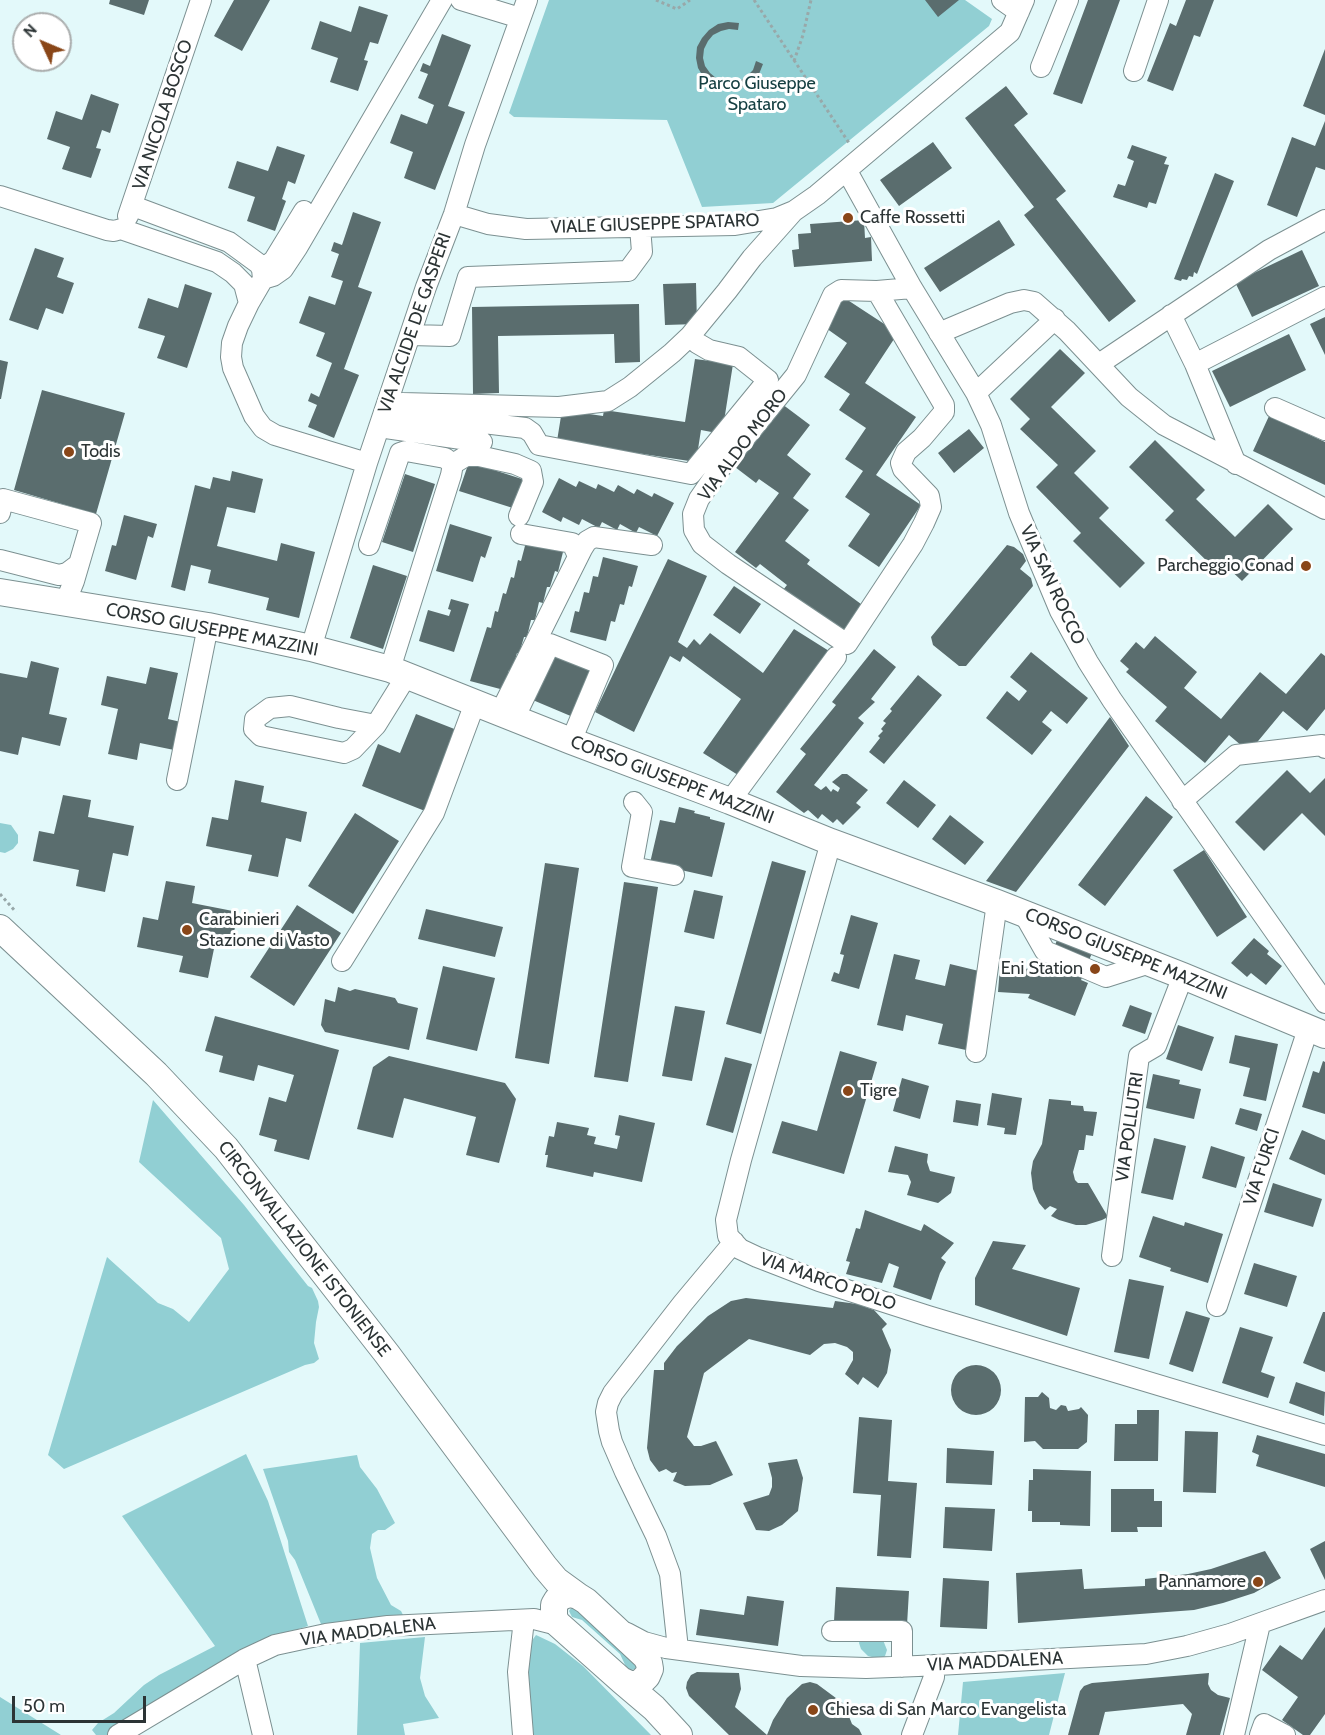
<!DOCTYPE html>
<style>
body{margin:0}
#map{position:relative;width:1325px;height:1735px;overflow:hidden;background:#e3f9fa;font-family:Cabin,sans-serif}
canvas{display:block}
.north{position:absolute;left:12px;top:12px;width:60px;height:60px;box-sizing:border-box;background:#fff;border:2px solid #abaeae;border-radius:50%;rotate:314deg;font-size:16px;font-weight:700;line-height:24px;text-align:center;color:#2c3435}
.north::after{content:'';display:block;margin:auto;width:21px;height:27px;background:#894618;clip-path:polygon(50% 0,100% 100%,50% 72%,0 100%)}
.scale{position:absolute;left:12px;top:1696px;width:134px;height:27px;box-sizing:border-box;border:3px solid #2c3435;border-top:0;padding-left:8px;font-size:18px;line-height:21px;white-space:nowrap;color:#2c3435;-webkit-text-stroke:4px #fff;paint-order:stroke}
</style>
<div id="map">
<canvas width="1325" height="1735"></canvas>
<div class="north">N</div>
<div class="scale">50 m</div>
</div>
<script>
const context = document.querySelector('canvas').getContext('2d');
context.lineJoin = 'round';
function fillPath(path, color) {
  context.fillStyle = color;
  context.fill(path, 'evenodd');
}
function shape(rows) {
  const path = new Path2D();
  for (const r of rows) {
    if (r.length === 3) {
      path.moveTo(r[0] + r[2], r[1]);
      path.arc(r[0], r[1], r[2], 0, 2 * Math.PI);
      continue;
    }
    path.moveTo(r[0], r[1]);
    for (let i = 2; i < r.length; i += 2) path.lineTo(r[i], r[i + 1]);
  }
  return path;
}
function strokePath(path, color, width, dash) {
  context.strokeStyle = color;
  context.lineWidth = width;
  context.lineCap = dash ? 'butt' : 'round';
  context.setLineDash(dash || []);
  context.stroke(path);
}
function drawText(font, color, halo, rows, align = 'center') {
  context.font = font + ' Cabin,sans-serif';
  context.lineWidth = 6;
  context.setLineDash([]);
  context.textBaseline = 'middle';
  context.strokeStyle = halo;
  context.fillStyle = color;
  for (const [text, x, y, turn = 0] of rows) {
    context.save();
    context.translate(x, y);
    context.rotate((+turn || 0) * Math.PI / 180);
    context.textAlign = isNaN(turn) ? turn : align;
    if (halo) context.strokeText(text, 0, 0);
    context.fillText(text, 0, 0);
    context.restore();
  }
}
const green = shape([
 [549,0,965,0,992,19,989,26,773,203,702,207,667,120,514,117,509,113],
 [0,823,11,825,18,835,18,843,13,849,5,853,0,852],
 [153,1100,244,1205,308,1286,312,1288,318,1301,319,1307,316,1322,314,1343,319,1359,314,1363,305,1365,226,1399,64,1469,48,1455,107,1257,158,1303,173,1309,189,1322,229,1269,221,1238,139,1162],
 [246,1454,268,1501,308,1626,270,1638,198,1680,108,1735,96,1735,92,1730,98,1723,114,1713,144,1685,159,1675,215,1646,122,1516],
 [357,1455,360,1467,377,1489,395,1523,385,1530,378,1530,372,1534,370,1548,377,1578,391,1605,401,1611,405,1619,323,1629,295,1560,289,1552,288,1541,263,1469],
 [573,1605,621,1652,635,1658,638,1666,635,1669,632,1670,627,1669,620,1654,582,1620,572,1617,569,1611],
 [536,1635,555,1644,583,1666,651,1735,530,1735,528,1646],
 [861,1635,883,1640,887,1650,885,1656,880,1659,868,1656,861,1649,859,1643],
 [425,1637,420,1678,425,1696,439,1718,403,1724,405,1735,357,1735,360,1643],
 [1065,1673,1049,1735,958,1735,963,1682],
 [0,1697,61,1735,0,1735]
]);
const building = shape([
 [110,0,149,0,144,15,109,4],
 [234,0,270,0,242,51,214,36],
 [925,0,959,0,938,17],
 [1088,0,1120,0,1082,104,1053,94],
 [1186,0,1214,0,1200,37,1194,35,1173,91,1147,81,1170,23,1176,26],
 [359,6,388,15,378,44,370,42,364,60,368,61,358,91,330,82,338,58,311,49,320,21,351,32],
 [728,22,739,23,738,30,729,29,721,31,713,35,708,41,704,49,703,58,705,66,710,73,716,78,724,82,732,83,740,81,747,76,753,70,756,61,763,64,759,74,752,82,743,87,732,90,722,89,712,84,704,78,698,68,696,58,697,47,702,38,709,30,718,24],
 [442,34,471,45,448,106,465,112,435,190,404,178,413,152,390,143,401,114,427,124,434,105,418,98,428,74,420,71,423,63,430,66],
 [1325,49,1325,115,1303,106],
 [1006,86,1028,114,1014,125,1066,191,1056,199,1136,301,1109,322,1024,215,1034,207,965,118],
 [91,94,119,104,110,133,102,130,96,148,101,149,91,178,62,169,70,147,47,139,56,111,82,120],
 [1325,121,1325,170,1316,167,1297,217,1267,205,1292,137,1315,146],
 [933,142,952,168,899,206,880,180],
 [1132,145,1167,157,1164,164,1169,165,1156,204,1149,202,1147,208,1113,197,1118,184,1125,186,1134,161,1127,158],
 [277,146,305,155,295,184,288,181,282,199,286,201,275,231,247,221,255,197,228,188,237,161,268,171],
 [1215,173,1234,181,1197,274,1194,272,1193,277,1189,276,1187,280,1182,279,1181,281,1174,279],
 [353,212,381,222,358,287,372,292,344,369,359,375,334,438,308,427,317,405,308,401,311,393,319,397,332,363,316,356,325,333,299,323,309,296,335,305,343,281,331,277,339,254,331,251,334,242,342,245],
 [864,220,865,238,871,237,872,261,794,267,792,250,799,249,798,234,811,233,810,224],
 [999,220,1015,245,940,292,924,268],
 [35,248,64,258,57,277,74,283,63,314,46,308,38,330,9,320],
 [1302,250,1319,286,1252,317,1235,282],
 [696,283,697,324,665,325,663,284],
 [185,284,212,293,187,368,157,358,165,336,138,328,148,298,178,308],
 [843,297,898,333,865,383,916,417,876,475,921,505,879,567,848,546,870,514,845,497,863,471,845,459,866,428,839,410,850,394,824,377,847,343,823,326],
 [639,304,640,362,615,363,614,334,498,336,499,393,473,394,472,307],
 [1325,317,1325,355,1310,324],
 [1289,334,1306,370,1230,407,1212,371],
 [1060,349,1085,373,1051,407,1096,451,1074,473,1109,508,1099,518,1145,563,1120,588,1073,541,1081,533,1036,487,1058,465,1020,429,1030,419,1010,399],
 [695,359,733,364,722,434,701,430,696,462,557,441,562,410,603,416,604,410,685,422],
 [0,360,8,362,1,399,0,399],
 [42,390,125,413,96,514,14,490],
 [782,404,810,425,787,455,811,474,793,498,809,510,785,541,810,560,807,564,865,607,844,636,783,590,787,585,760,564,756,568,735,552,779,493,759,479,756,483,735,467],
 [1269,416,1325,442,1325,485,1253,451],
 [969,429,984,448,954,473,938,453],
 [1155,440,1205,490,1196,499,1235,537,1268,504,1293,529,1242,581,1224,564,1217,571,1165,520,1174,511,1129,467],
 [469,462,525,480,516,509,459,491],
 [232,471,263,479,255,513,227,507,217,546,277,561,281,543,315,552,299,618,266,610,269,598,208,583,211,570,191,565,185,591,171,587,195,485,210,489,213,477,230,481],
 [405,474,435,484,413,552,382,542],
 [559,478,576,487,579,481,596,489,598,484,614,492,618,485,634,494,637,489,652,497,654,493,674,503,657,536,639,527,636,533,620,524,617,530,602,522,599,528,582,519,579,525,563,517,561,522,542,512],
 [124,515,157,524,153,538,148,536,136,580,105,571,112,545,116,546],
 [450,524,492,537,485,558,481,556,473,582,436,571],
 [526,542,563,552,558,572,555,571,550,587,547,587,543,603,539,602,535,620,531,620,527,637,524,637,519,654,517,653,512,671,509,670,504,690,470,681,487,627,491,628,495,611,498,612,503,593,506,594,511,577,514,578,518,560,521,561],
 [1007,545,1014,547,1023,554,1026,561,1020,569,1031,578,1033,586,966,666,959,666,933,645,931,637],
 [603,557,638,566,632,587,629,586,624,605,620,604,615,622,611,621,606,641,570,632,575,611,579,612,584,592,589,593,593,576,598,577],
 [668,559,707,576,678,642,687,648,694,639,700,645,710,633,763,673,794,629,829,651,738,775,703,753,741,699,683,656,680,662,670,656,634,732,595,712],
 [373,565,407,576,383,649,350,638],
 [734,586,761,604,740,634,713,615],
 [451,599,469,604,454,652,419,641,428,610,449,616,451,610,448,609],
 [1155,636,1197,672,1184,688,1221,719,1260,672,1286,694,1321,653,1325,656,1325,709,1307,731,1283,711,1249,752,1229,735,1205,763,1155,721,1167,707,1126,672,1129,669,1120,661,1136,642,1144,649],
 [874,649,896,667,871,699,875,702,858,718,864,723,814,785,821,790,826,786,831,792,833,789,838,792,840,788,832,782,842,774,847,774,868,790,856,803,861,807,843,825,837,819,833,823,822,814,818,819,808,810,804,813,776,792,806,754,800,749,836,705,832,702],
 [549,651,593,670,573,717,528,698],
 [1031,652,1088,698,1067,724,1051,711,1042,722,1052,730,1032,755,986,718,1007,691,1019,701,1027,691,1010,677],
 [31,661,59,668,49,714,67,718,60,746,22,737,18,755,0,751,0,673,27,678],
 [150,667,178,673,168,719,185,723,179,751,140,743,137,760,108,754,118,709,101,705,107,676,146,684],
 [918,675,942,695,884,764,869,752,880,738,878,736,883,731,881,729,886,723,883,721,892,711,890,709],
 [416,714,457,730,425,811,362,786,378,744,400,753],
 [1110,717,1129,746,1016,892,986,881],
 [1287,770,1310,793,1325,778,1325,836,1302,813,1264,851,1235,822],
 [235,780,264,786,261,802,307,812,301,842,286,838,278,877,248,871,252,855,206,846,212,817,228,820],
 [904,780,936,805,918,828,886,803],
 [63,795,91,800,88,817,134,826,128,856,113,853,105,892,76,886,79,870,33,861,39,831,54,834],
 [1146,796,1173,817,1105,906,1078,885],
 [679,807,695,811,694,813,710,817,710,819,725,823,712,877,650,863,660,820,675,823],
 [355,813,399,841,353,914,308,886],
 [950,815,984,842,965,865,932,839],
 [1204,850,1247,917,1217,937,1173,870],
 [772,861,806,871,761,1034,726,1024],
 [545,863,579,868,549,1064,515,1058],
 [166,881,195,886,192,903,238,912,232,942,216,939,208,978,179,972,183,956,137,947,143,917,158,920],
 [624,882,658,887,628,1082,594,1077],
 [694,890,723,896,714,939,684,932],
 [297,905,341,933,294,1006,250,977],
 [426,909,503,927,495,957,418,939],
 [851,915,878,923,859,989,831,981,834,972,839,974,844,955,840,954],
 [1254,938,1269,951,1267,954,1282,966,1266,985,1251,973,1247,977,1231,963],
 [1057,940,1092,953,1081,980,1088,983,1075,1016,1028,998,1030,994,998,992,1000,966,1039,970,1041,965,1047,966],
 [894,954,920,960,915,979,945,986,950,964,983,972,966,1050,938,1044,943,1024,906,1015,903,1031,877,1025],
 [443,966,495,978,477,1051,426,1039],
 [338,987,350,991,355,989,395,998,398,1003,418,1008,409,1050,325,1032,321,1025,325,999,335,1002],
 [1130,1005,1152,1013,1145,1034,1122,1026],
 [675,1006,705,1011,692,1081,662,1076],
 [215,1016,339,1050,309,1160,274,1151,277,1140,259,1135,269,1097,286,1102,294,1075,258,1065,254,1081,219,1072,223,1056,205,1051],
 [1178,1025,1214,1037,1202,1071,1166,1059],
 [1235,1035,1278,1044,1266,1101,1243,1096,1250,1068,1229,1063],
 [840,1051,877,1062,844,1174,772,1153,782,1121,817,1131],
 [389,1056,505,1083,516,1099,499,1163,466,1155,476,1117,404,1098,393,1138,357,1129,373,1067],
 [725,1057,752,1064,733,1133,706,1125],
 [1323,1061,1325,1062,1325,1114,1302,1107,1313,1071,1319,1073],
 [1153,1074,1180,1080,1179,1084,1201,1089,1194,1119,1146,1108],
 [902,1078,929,1086,920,1119,893,1111],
 [992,1093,1022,1098,1016,1135,1004,1134,1005,1128,987,1125],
 [1049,1099,1071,1101,1071,1105,1083,1106,1084,1111,1097,1112,1093,1136,1086,1135,1084,1150,1079,1150,1073,1172,1075,1180,1078,1183,1088,1183,1108,1217,1102,1220,1086,1225,1076,1225,1059,1220,1051,1216,1057,1209,1050,1206,1045,1210,1039,1203,1033,1189,1031,1173,1033,1161,1042,1144],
 [956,1100,981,1104,978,1126,953,1122],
 [1240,1108,1262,1114,1257,1131,1235,1124],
 [619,1115,655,1123,642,1182,594,1172,593,1177,546,1167,548,1155,545,1155,549,1136,554,1137,557,1122,589,1128,587,1135,596,1137,594,1144,617,1149,620,1136,615,1135],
 [1302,1130,1325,1140,1325,1175,1289,1159],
 [1154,1138,1186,1146,1173,1200,1141,1193],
 [895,1146,928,1154,927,1162,930,1171,955,1177,951,1193,938,1203,907,1195,911,1182,908,1175,888,1172],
 [1211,1146,1245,1157,1236,1188,1202,1178],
 [1273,1183,1322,1199,1313,1227,1264,1212],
 [865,1210,921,1231,924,1224,954,1243,941,1258,946,1262,940,1273,931,1300,893,1287,899,1267,889,1263,882,1283,846,1274,850,1262,846,1261,856,1228,860,1229],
 [1153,1216,1184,1226,1185,1222,1223,1234,1208,1283,1170,1271,1171,1268,1139,1257],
 [993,1241,1026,1245,1012,1269,1080,1288,1067,1336,975,1305,975,1278],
 [1254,1263,1297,1276,1287,1307,1244,1294],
 [1129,1279,1164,1286,1149,1359,1114,1352],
 [746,1298,833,1308,835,1301,857,1304,874,1310,887,1324,882,1329,891,1350,887,1373,878,1388,863,1377,858,1385,845,1374,853,1360,853,1352,847,1347,835,1343,824,1344,810,1355,749,1339,704,1373,687,1437,694,1446,701,1446,716,1441,733,1475,710,1485,685,1486,673,1481,677,1472,672,1473,666,1469,659,1472,650,1460,647,1448,654,1370,664,1370,664,1363,677,1346,708,1316,731,1301],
 [1186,1311,1210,1318,1193,1372,1169,1364],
 [1323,1312,1325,1312,1325,1372,1303,1363],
 [1240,1327,1273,1337,1261,1372,1275,1377,1268,1398,1222,1383],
 [976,1390,25],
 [1296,1382,1325,1392,1324,1416,1289,1403],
 [1042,1392,1049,1398,1050,1408,1056,1410,1061,1405,1066,1406,1068,1411,1079,1409,1081,1407,1088,1415,1087,1442,1078,1449,1043,1449,1035,1441,1024,1442,1025,1397,1038,1397],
 [1137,1410,1159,1410,1158,1461,1114,1461,1115,1424,1137,1424],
 [859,1417,892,1420,888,1481,917,1483,911,1558,877,1556,881,1495,853,1493],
 [1185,1431,1218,1432,1216,1493,1183,1492],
 [1257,1435,1325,1454,1325,1487,1256,1466,1259,1455,1252,1452],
 [947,1448,994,1451,992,1485,946,1483],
 [797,1459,803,1478,798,1511,782,1525,769,1531,756,1530,743,1503,769,1495,772,1487,772,1478,768,1463],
 [1033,1469,1091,1471,1090,1526,1060,1525,1060,1522,1032,1522,1032,1511,1028,1511,1029,1480,1033,1480],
 [1111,1489,1154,1489,1154,1501,1162,1501,1162,1527,1137,1527,1138,1532,1111,1532],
 [945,1507,995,1509,992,1551,943,1548],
 [1325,1541,1325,1580,1310,1549],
 [1265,1551,1281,1578,1254,1593,1223,1603,1194,1610,1018,1623,1016,1573,1082,1569,1084,1589,1145,1586,1145,1579,1188,1574,1211,1569],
 [943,1578,989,1581,987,1629,940,1627],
 [836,1587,909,1591,907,1625,834,1621],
 [747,1596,784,1601,778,1646,696,1635,700,1609,744,1615],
 [1325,1627,1325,1714,1310,1735,1303,1735,1282,1720,1298,1697,1262,1670,1280,1645,1302,1660],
 [697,1672,739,1673,741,1689,735,1707,767,1735,729,1735,689,1696,686,1688,687,1682,691,1675],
 [1209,1673,1208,1684,1211,1690,1218,1695,1230,1698,1220,1735,1186,1735,1192,1714,1183,1704,1105,1712,1099,1735,1068,1735,1080,1691,1084,1686,1092,1683],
 [810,1682,817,1684,844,1704,852,1724,859,1729,862,1735,767,1735,773,1720,787,1698,802,1684]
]);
const path = shape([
 [656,0,677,9,690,0],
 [754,0,849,143],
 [794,61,803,35,811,0],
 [0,894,16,912]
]);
const minor = shape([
 [461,0,520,18],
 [1002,0,1019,12],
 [1041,67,1068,0],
 [1134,71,1158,0],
 [847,171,912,288,976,393,991,425,1019,513,1060,611,1088,662,1112,700,1325,1003],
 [0,196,107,230,114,231,121,229,217,262,233,273,244,284,249,303],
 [133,206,229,242,259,264,262,269,263,279,249,303,238,326,232,343,231,357,233,368,254,416,263,428,275,435,367,463],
 [454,214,488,224,526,229,735,225,777,218,794,211,817,195,1010,32,1024,0],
 [128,216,201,0],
 [269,264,274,260,304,211],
 [263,279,273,276,283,269,297,248,442,0],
 [877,291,944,405,944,412,922,438,906,452,901,463,903,469,929,496,931,507,924,523,913,544,847,644,728,564,702,544,694,530,693,514,699,499,719,470,796,375,833,295,841,290,877,291,912,288],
 [1171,315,1195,364,1236,464],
 [939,333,1010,303,1024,300,1034,302,1067,331,1129,397,1164,425,1325,509],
 [410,335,450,336,468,277,628,271,642,252,640,227],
 [1099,364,1269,250,1325,220],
 [1195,364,1325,297],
 [976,393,1055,319],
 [402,403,559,407,608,401,630,387,672,353,690,336,727,291,752,258,792,213],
 [1275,408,1325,430],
 [384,414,434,417,525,428,532,433,539,445,691,474,768,380,739,357,709,350,697,343,690,336],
 [379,427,482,442],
 [453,464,466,456,479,456,515,464,531,471,533,482,519,516],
 [0,513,3,499,91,523,74,581,65,603],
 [521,534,572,543,578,556],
 [369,545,400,453,406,451,445,458,453,464,451,475,390,669],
 [0,560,59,575,67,573,79,564],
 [311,648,367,463,426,287,454,214,475,145,527,0],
 [500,713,582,549,587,541,594,537,652,545],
 [514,719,550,644,603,665,571,741],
 [376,725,353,749,344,753,261,736,254,729,255,719,270,708,290,706,339,718,376,725,407,675],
 [177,780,208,626],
 [730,801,836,657],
 [1182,801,1236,755,1322,745,1325,748],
 [634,802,642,812,632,867,674,875],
 [831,842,741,1160,726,1220,728,1236,740,1249,757,1257,819,1281,928,1316,1325,1435],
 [1024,914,1045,951,1106,977,1150,963],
 [342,961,434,813,475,703],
 [976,1052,997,903],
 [1112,1256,1139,1056,1156,1046,1183,976],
 [1217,1306,1308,1029],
 [832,1631,902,1631,902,1667],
 [627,1633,644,1642,666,1648,801,1666,866,1668,918,1666,1146,1654,1187,1646,1230,1634,1325,1600],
 [678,1649,670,1574,656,1536,625,1472,612,1442,609,1431,606,1412,608,1403,613,1393,683,1303,734,1242],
 [245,1659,263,1735],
 [118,1735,245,1659,275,1645,326,1634,388,1626,534,1619,554,1624,564,1630],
 [523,1735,518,1672,524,1620],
 [912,1735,934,1677,934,1665],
 [1234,1735,1260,1624],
 [1260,1735,1264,1724,1285,1735]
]);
const major = shape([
 [0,592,208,626,311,648,390,669,571,741,730,801,831,842,997,903,1183,976,1325,1035],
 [0,928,156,1074,226,1148,387,1354,545,1567,556,1580,578,1596],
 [570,1594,578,1596,586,1601,646,1657,649,1663,650,1669,647,1676,641,1682,632,1685,621,1680,558,1624,554,1618,554,1605,557,1600,563,1596,570,1594],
 [621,1680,654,1708,679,1735]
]);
const markers = [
 [848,218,6,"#894618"],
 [69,452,6,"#894618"],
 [1306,566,6,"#894618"],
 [187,930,6,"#894618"],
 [1095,969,6,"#894618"],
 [848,1091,6,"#894618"],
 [1258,1582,6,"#894618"],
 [813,1710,6,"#894618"]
];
const parkNames = [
 ["Parco Giuseppe",757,84],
 ["Spataro",757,105]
];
const streetNames = [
 ["VIA NICOLA BOSCO",163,115,-72],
 ["VIALE GIUSEPPE SPATARO",655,224,-2],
 ["VIA ALCIDE DE GASPERI",415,323,-71],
 ["VIA ALDO MORO",743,445,-53],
 ["VIA SAN ROCCO",1052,585,65],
 ["CORSO GIUSEPPE MAZZINI",212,630,11],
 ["CORSO GIUSEPPE MAZZINI",672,780,21],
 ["CORSO GIUSEPPE MAZZINI",1126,954,22],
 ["VIA POLLUTRI",1130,1127,-82],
 ["VIA FURCI",1262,1167,-72],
 ["CIRCONVALLAZIONE ISTONIENSE",304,1249,52],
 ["VIA MARCO POLO",828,1282,19],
 ["VIA MADDALENA",368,1632,-7],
 ["VIA MADDALENA",995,1662,-3]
];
const poiNames = [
 ["Caffe Rossetti",860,218],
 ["Todis",81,452],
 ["Parcheggio Conad",1294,566,"right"],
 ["Carabinieri",199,920],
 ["Stazione di Vasto",199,941],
 ["Eni Station",1083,969,"right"],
 ["Tigre",860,1091],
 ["Pannamore",1246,1582,"right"],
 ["Chiesa di San Marco Evangelista",825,1710]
];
fillPath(green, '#91cfd3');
fillPath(building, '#5a6d6e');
strokePath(minor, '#7c9091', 22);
strokePath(major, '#7c9091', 28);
strokePath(path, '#98a8a9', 3, [3, 3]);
strokePath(minor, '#fff', 20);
strokePath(major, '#fff', 26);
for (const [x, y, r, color] of markers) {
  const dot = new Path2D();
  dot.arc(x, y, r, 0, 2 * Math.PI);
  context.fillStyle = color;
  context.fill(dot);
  strokePath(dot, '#fff', 2);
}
drawText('18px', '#143e41', '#fff', parkNames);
drawText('18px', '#2c3435', '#fff', streetNames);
drawText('18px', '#2c3435', '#fff', poiNames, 'left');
</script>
